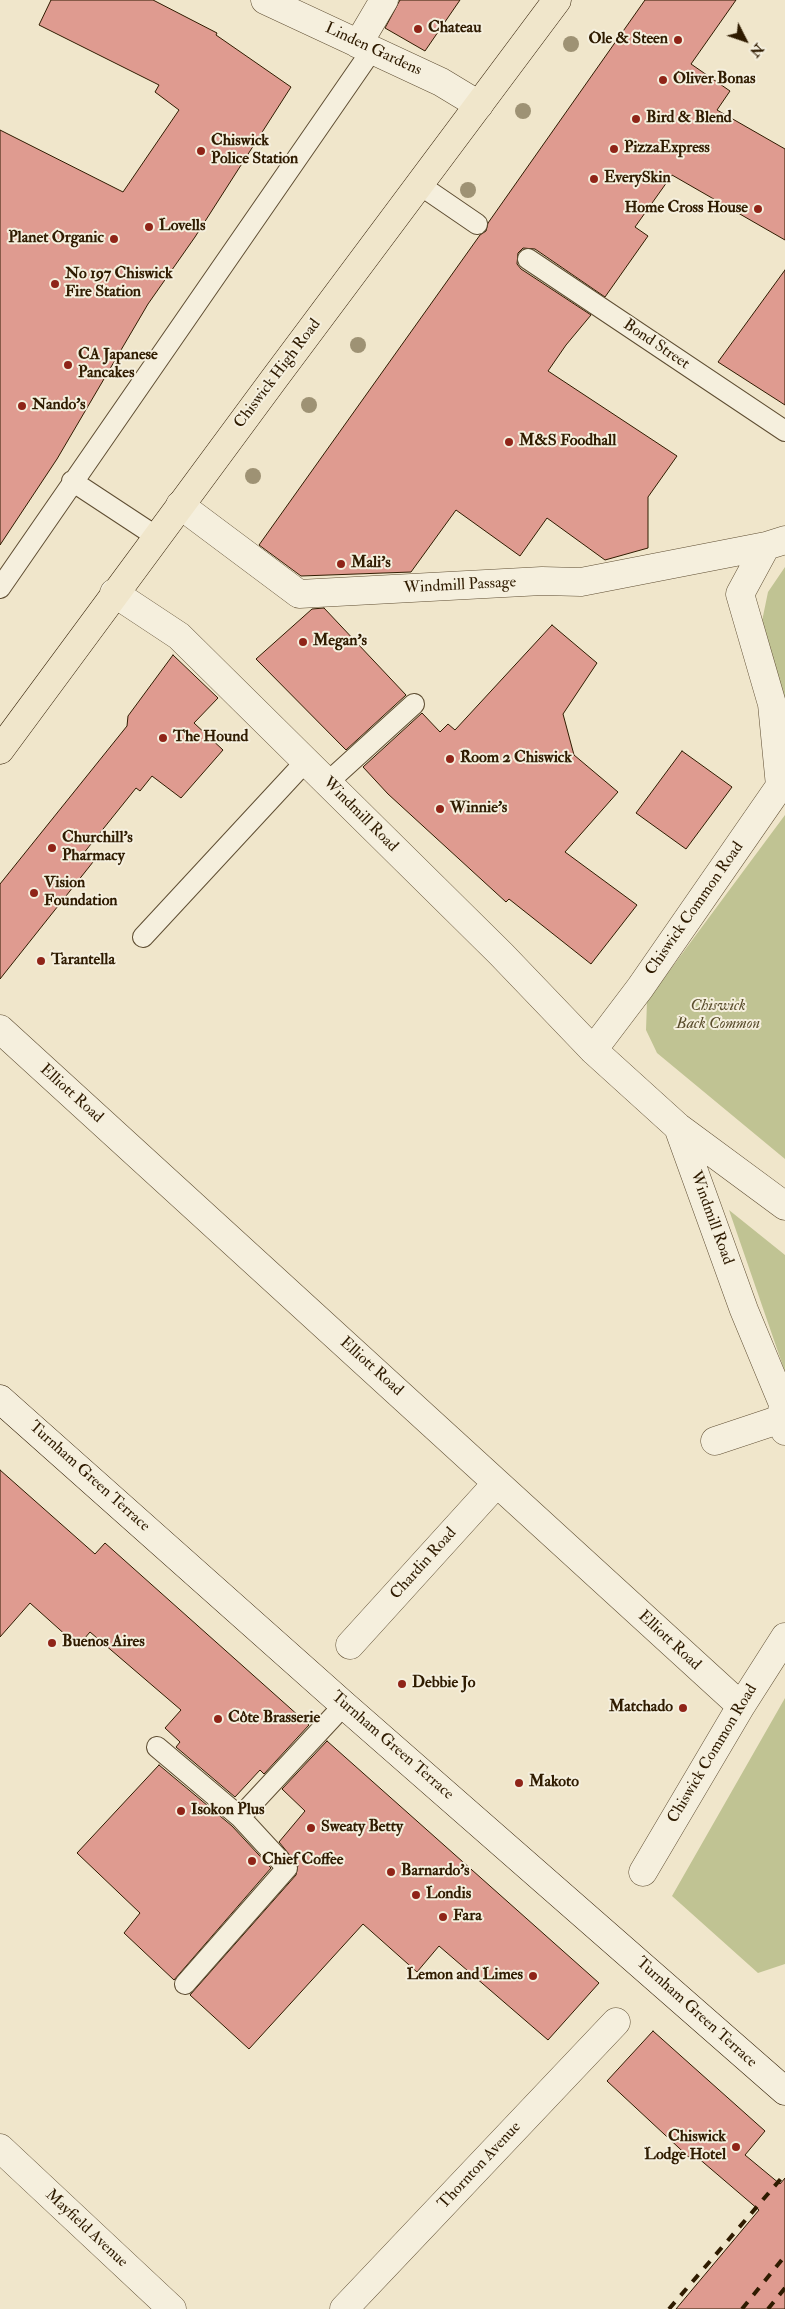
<!DOCTYPE html>
<meta charset="utf-8">
<style>
body{margin:0}
#map{position:relative;width:785px;height:2309px;overflow:hidden;background:#f0e6cb;font-family:"IM FELL Double Pica",serif}
canvas{display:block}
.north{position:absolute;left:720px;top:15px;width:50px;height:50px;-webkit-text-stroke:4px #f5efdd;paint-order:stroke;rotate:131deg;font-size:14px;font-weight:700;line-height:20px;text-align:center;color:#2f1b00}
.north::after{content:'';display:block;margin:auto;width:18px;height:22px;background:#2f1b00;clip-path:polygon(50% 0,100% 100%,50% 72%,0 100%)}
</style>
<div id="map">
<canvas width="785" height="2309"></canvas>
<div class="north">N</div>
</div>
<script>
const context = document.querySelector('canvas').getContext('2d');
context.lineJoin = 'round';
function fillPath(path, color) {
  context.fillStyle = color;
  context.fill(path, 'evenodd');
}
function shape(rows) {
  const path = new Path2D();
  for (const r of rows) {
    path.moveTo(r[0], r[1]);
    for (let i = 2; i < r.length; i += 2) path.lineTo(r[i], r[i + 1]);
  }
  return path;
}
function strokePath(path, color, width, dash) {
  context.strokeStyle = color;
  context.lineWidth = width;
  context.lineCap = dash ? 'butt' : 'round';
  context.setLineDash(dash || []);
  context.stroke(path);
}
function drawText(font, color, halo, rows, align = 'center') {
  context.font = font + ' "IM FELL Double Pica",serif';
  context.lineWidth = 4;
  context.setLineDash([]);
  context.textBaseline = 'middle';
  context.strokeStyle = halo;
  context.fillStyle = color;
  for (const [text, x, y, turn = 0] of rows) {
    context.save();
    context.translate(x, y);
    context.rotate((+turn || 0) * Math.PI / 180);
    context.textAlign = isNaN(turn) ? turn : align;
    if (halo) context.strokeText(text, 0, 0);
    context.fillText(text, 0, 0);
    context.restore();
  }
}
const green = shape([
 [785,567,785,710,761,626,768,592],
 [785,815,785,1159,657,1053,646,1030,647,1001],
 [729,1210,785,1255,785,1372],
 [785,1698,785,1964,758,1973,672,1896]
]);
const building = shape([
 [51,0,153,0,217,33,216,35,291,87,195,237,148,304,57,459,0,545,0,130,123,192,179,110,155,92,159,85,39,25,51,0],
 [400,0,460,0,425,51,385,28,400,0],
 [645,0,736,0,691,64,730,91,717,110,785,149,785,240,672,175,635,227,648,236,605,297,535,249,523,248,518,253,517,264,521,269,591,315,566,345,548,371,677,456,648,497,648,548,605,560,547,518,520,556,456,510,411,572,301,576,259,545,480,235,486,231,488,223,645,0],
 [785,270,785,405,718,362,785,270],
 [324,608,406,695,346,750,256,659,312,609,324,608],
 [552,625,597,663,563,714,574,755,618,792,565,852,637,905,591,964,509,899,506,902,388,794,363,767,422,713,440,732,448,724,455,730,552,625],
 [173,655,218,698,194,723,223,750,181,798,152,776,140,791,136,788,83,854,93,862,0,979,0,884,127,726,128,716,173,655],
 [682,751,732,787,686,849,636,813,682,751],
 [0,1470,95,1554,105,1543,309,1725,264,1774,260,1770,235,1797,176,1747,180,1742,165,1728,181,1710,90,1632,78,1646,30,1603,0,1637,0,1470],
 [327,1741,599,1983,548,2040,439,1946,417,1972,363,1924,249,2049,190,1995,296,1875,298,1865,279,1842,305,1811,282,1789,327,1741],
 [159,1765,232,1826,271,1868,174,1980,124,1933,140,1913,77,1853,159,1765],
 [653,2031,765,2131,745,2155,780,2184,785,2178,785,2309,676,2309,759,2210,697,2157,693,2161,607,2081,653,2031]
]);
const lane = shape([
 [420,185,477,224],
 [528,259,785,431],
 [72,481,157,537],
 [0,588,372,50],
 [327,783,414,704],
 [143,937,306,761],
 [157,1747,240,1817,287,1868,185,1984],
 [240,1817,344,1705]
]);
const street = shape([
 [265,0,441,82,479,105],
 [358,44,384,0],
 [180,505,299,594,542,581,581,582,766,546],
 [114,593,179,636,501,954,593,1050,678,1127,785,1206],
 [0,1029,741,1706],
 [593,1050,640,988,780,786,772,704,740,594,766,546,785,540],
 [678,1127,744,1310,783,1404,781,1419,785,1431],
 [715,1441,781,1419],
 [350,1645,497,1483],
 [643,1872,741,1706,785,1637],
 [0,2148,172,2309],
 [344,2309,616,2022]
]);
const secondary = shape([
 [0,1399,344,1705,785,2091]
]);
const primary = shape([
 [0,750,274,379,557,0]
]);
const rail = shape([
 [669,2309,785,2174],
 [742,2309,785,2256],
 [768,2309,785,2288]
]);
const trees = [
 [571,44],
 [523,111],
 [468,190],
 [358,345],
 [309,405],
 [253,476]
];
const markers = [
 [418,29,5,"#8f2418"],
 [678,40,5,"#8f2418"],
 [663,80,5,"#8f2418"],
 [636,119,5,"#8f2418"],
 [614,149,5,"#8f2418"],
 [201,151,5,"#8f2418"],
 [594,179,5,"#8f2418"],
 [758,209,5,"#8f2418"],
 [149,227,5,"#8f2418"],
 [114,239,5,"#8f2418"],
 [55,284,5,"#8f2418"],
 [68,365,5,"#8f2418"],
 [22,406,5,"#8f2418"],
 [509,442,5,"#8f2418"],
 [341,564,5,"#8f2418"],
 [303,642,5,"#8f2418"],
 [163,738,5,"#8f2418"],
 [450,759,5,"#8f2418"],
 [440,809,5,"#8f2418"],
 [52,848,5,"#8f2418"],
 [34,893,5,"#8f2418"],
 [41,961,5,"#8f2418"],
 [52,1643,5,"#8f2418"],
 [402,1684,5,"#8f2418"],
 [683,1708,5,"#8f2418"],
 [218,1719,5,"#8f2418"],
 [519,1783,5,"#8f2418"],
 [181,1811,5,"#8f2418"],
 [311,1828,5,"#8f2418"],
 [252,1861,5,"#8f2418"],
 [391,1872,5,"#8f2418"],
 [416,1895,5,"#8f2418"],
 [443,1917,5,"#8f2418"],
 [533,1976,5,"#8f2418"],
 [736,2147,5,"#8f2418"]
];
const poiNames = [
 ["Chateau",428,29],
 ["Ole & Steen",668,40,"right"],
 ["Oliver Bonas",673,80],
 ["Bird & Blend",646,119],
 ["Chiswick",211,142],
 ["Police Station",211,160],
 ["PizzaExpress",624,149],
 ["EverySkin",604,179],
 ["Home Cross House",748,209,"right"],
 ["Lovells",159,227],
 ["Planet Organic",104,239,"right"],
 ["No 197 Chiswick",65,275],
 ["Fire Station",65,293],
 ["CA Japanese",78,356],
 ["Pancakes",78,374],
 ["Nando's",32,406],
 ["M&S Foodhall",519,442],
 ["Mali's",351,564],
 ["Megan's",313,642],
 ["The Hound",173,738],
 ["Room 2 Chiswick",460,759],
 ["Winnie's",450,809],
 ["Churchill's",62,839],
 ["Pharmacy",62,857],
 ["Vision",44,884],
 ["Foundation",44,902],
 ["Tarantella",51,961],
 ["Buenos Aires",62,1643],
 ["Debbie Jo",412,1684],
 ["Matchado",673,1708,"right"],
 ["Côte Brasserie",228,1719],
 ["Makoto",529,1783],
 ["Isokon Plus",191,1811],
 ["Sweaty Betty",321,1828],
 ["Chief Coffee",262,1861],
 ["Barnardo's",401,1872],
 ["Londis",426,1895],
 ["Fara",453,1917],
 ["Lemon and Limes",523,1976,"right"],
 ["Chiswick",726,2138,"right"],
 ["Lodge Hotel",726,2156,"right"]
];
const streetNames = [
 ["Linden Gardens",373,50,25],
 ["Bond Street",656,345,34],
 ["Chiswick High Road",278,374,-53],
 ["Windmill Passage",460,586,-3],
 ["Windmill Road",360,815,45],
 ["Chiswick Common Road",695,909,-55],
 ["Elliott Road",71,1094,42],
 ["Windmill Road",711,1218,70],
 ["Elliott Road",371,1367,42],
 ["Turnham Green Terrace",89,1477,42],
 ["Chardin Road",424,1564,-48],
 ["Elliott Road",669,1641,43],
 ["Turnham Green Terrace",392,1746,41],
 ["Chiswick Common Road",713,1754,-59],
 ["Turnham Green Terrace",696,2013,42],
 ["Thornton Avenue",480,2166,-47],
 ["Mayfield Avenue",86,2229,43]
];
const parkNames = [
 ["Chiswick",718,1007],
 ["Back Common",718,1025]
];
fillPath(green, '#c0c393');
fillPath(building, '#df9b90');
strokePath(building, '#2f1b00', 1);
strokePath(lane, '#5f4e33', 22);
strokePath(street, '#5f4e33', 29);
strokePath(secondary, '#2f1b00', 29);
strokePath(primary, '#2f1b00', 29);
strokePath(lane, '#f5efdd', 20);
strokePath(street, '#f5efdd', 28);
strokePath(secondary, '#f5efdd', 28);
strokePath(primary, '#f0e6cb', 28);
strokePath(rail, '#2f1b00', 4, [9, 9]);
context.fillStyle = '#9e9274';
for (const [x, y] of trees) {
  context.beginPath();
  context.arc(x, y, 8, 0, 2 * Math.PI);
  context.fill();
}
for (const [x, y, r, color] of markers) {
  const dot = new Path2D();
  dot.arc(x, y, r, 0, 2 * Math.PI);
  context.fillStyle = color;
  context.fill(dot);
  strokePath(dot, '#f5efdd', 2);
}
drawText('bold 16px', '#2f1b00', '#f5efdd', poiNames, 'left');
drawText('16px', '#2f1b00', '#f5efdd', streetNames);
drawText('italic 16px', '#5a4d2c', '#f5efdd', parkNames);
</script>
